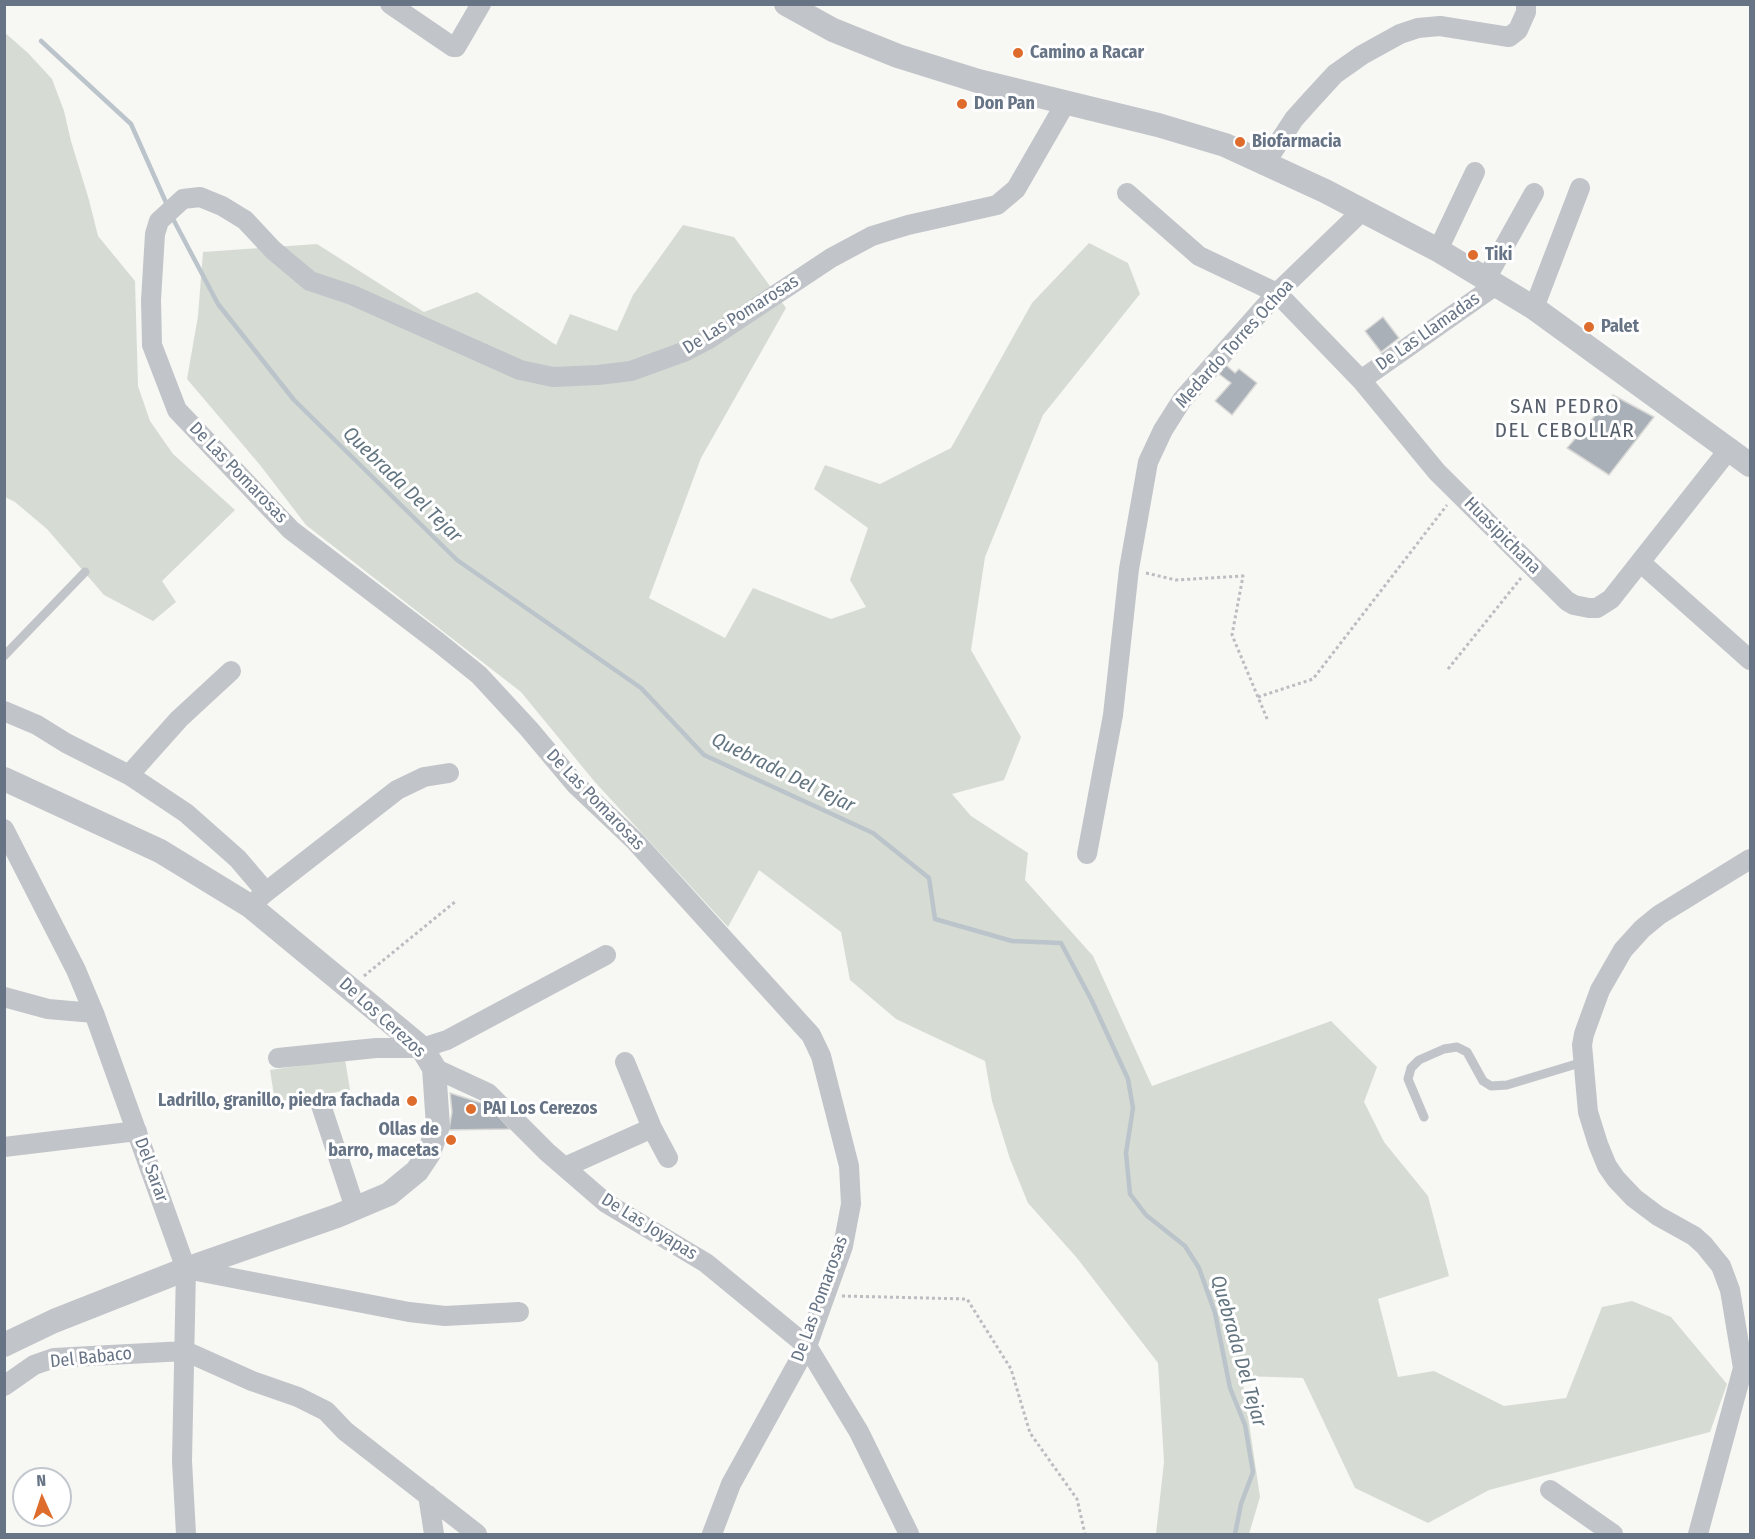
<!DOCTYPE html>
<style>
body{margin:0}
#map{position:relative;width:1755px;height:1539px;overflow:hidden;background:#f7f7f4;font-family:"Fira Sans Condensed",sans-serif}
canvas{display:block}
.frame{position:absolute;inset:0;border:6px solid #677485;pointer-events:none}
.north{position:absolute;left:12px;top:1467px;width:60px;height:60px;box-sizing:border-box;background:#fff;border:2px solid #c2c7ce;border-radius:50%;rotate:357deg;font-size:16px;font-weight:700;line-height:24px;text-align:center;color:#677485}
.north::after{content:'';display:block;margin:auto;width:21px;height:27px;background:#de6d2d;clip-path:polygon(50% 0,100% 100%,50% 72%,0 100%)}
</style>
<div id="map">
<canvas width="1755" height="1539"></canvas>
<div class="frame"></div>
<div class="north">N</div>
</div>
<script>
const context = document.querySelector('canvas').getContext('2d');
context.lineJoin = 'round';
function fillPath(path, color) {
  context.fillStyle = color;
  context.fill(path, 'evenodd');
}
function shape(rows) {
  const path = new Path2D();
  for (const r of rows) {
    path.moveTo(r[0], r[1]);
    for (let i = 2; i < r.length; i += 2) path.lineTo(r[i], r[i + 1]);
  }
  return path;
}
function strokePath(path, color, width, dash) {
  context.strokeStyle = color;
  context.lineWidth = width;
  context.lineCap = dash ? 'butt' : 'round';
  context.setLineDash(dash || []);
  context.stroke(path);
}
function drawText(font, color, halo, rows, align = 'center') {
  context.font = font + ' "Fira Sans Condensed",sans-serif';
  context.lineWidth = 6;
  context.setLineDash([]);
  context.textBaseline = 'middle';
  context.strokeStyle = halo;
  context.fillStyle = color;
  for (const [text, x, y, turn = 0] of rows) {
    context.save();
    context.translate(x, y);
    context.rotate((+turn || 0) * Math.PI / 180);
    context.textAlign = isNaN(turn) ? turn : align;
    if (halo) context.strokeText(text, 0, 0);
    context.fillText(text, 0, 0);
    context.restore();
  }
}
const green = shape([
 [4,32,28,53,52,79,64,111,71,141,89,200,98,236,135,281,138,386,150,421,173,454,235,510,162,581,176,602,153,621,104,595,47,529,15,502,5,497],
 [683,225,734,237,786,308,701,458,649,598,725,638,753,588,831,619,866,607,850,580,868,528,814,489,825,465,880,484,951,448,1032,303,1089,243,1128,263,1140,294,1043,415,985,557,971,650,1021,737,1004,780,952,794,971,816,1028,853,1025,880,1093,956,1152,1086,1331,1021,1377,1067,1364,1102,1384,1142,1428,1196,1449,1276,1378,1299,1398,1377,1434,1371,1504,1406,1566,1398,1602,1307,1632,1301,1671,1317,1727,1384,1710,1432,1489,1490,1428,1523,1355,1488,1303,1378,1242,1376,1260,1497,1249,1534,1156,1534,1164,1462,1158,1363,1077,1258,1028,1203,1010,1159,992,1101,985,1061,896,1019,850,980,841,932,759,870,728,927,594,781,521,692,306,525,260,465,187,379,198,316,203,252,317,244,424,312,477,292,556,345,570,314,617,331,633,295],
 [345,1059,350,1090,275,1102,270,1070]
]);
const stream = shape([
 [41,41,131,124,168,207],
 [172,217,218,304,294,400,457,560,641,688,704,755,873,833,929,878,935,919,1012,941,1061,943,1092,1001,1128,1079,1133,1108,1126,1153,1130,1194,1146,1215,1185,1246,1199,1268,1215,1313,1230,1388,1245,1425,1253,1472,1241,1504,1235,1534]
]);
const building = shape([
 [1383,317,1399,338,1381,352,1365,331,1383,317],
 [1226,365,1235,373,1239,369,1257,383,1232,415,1215,401,1231,383,1219,374,1226,365],
 [1613,395,1654,417,1609,475,1567,448,1613,395],
 [450,1093,488,1105,510,1129,449,1130,452,1112,450,1093]
]);
const path = shape([
 [1146,573,1176,580,1243,576,1232,635,1268,721],
 [1448,669,1521,578],
 [1258,697,1313,679,1447,505],
 [364,976,456,901],
 [842,1296,967,1299,1011,1369,1030,1433,1077,1499,1085,1534]
]);
const service = shape([
 [4,656,85,572],
 [1424,1117,1408,1079,1411,1068,1419,1060,1444,1049,1457,1047,1467,1052,1483,1081,1491,1086,1507,1085,1583,1062]
]);
const minor = shape([
 [390,4,453,47,456,47,481,4],
 [1264,165,1294,119,1312,99,1335,74,1362,55,1400,34,1418,28,1440,26,1509,37,1518,30,1526,12,1526,4],
 [1127,193,1199,256,1277,293,1361,380,1437,472,1567,601,1574,605,1589,608,1597,608,1611,599,1730,448],
 [1438,250,1475,172],
 [1486,279,1534,193],
 [1534,308,1580,188],
 [1361,380,1496,285],
 [1640,562,1750,660],
 [4,711,37,725,66,743,129,775,186,813,238,859,266,892,250,906],
 [129,775,179,719,231,671],
 [4,829,76,970,94,1013,186,1269,182,1461,186,1534],
 [1087,854,1113,715,1129,569,1148,462,1163,430,1182,400,1277,293,1362,211],
 [266,892,397,790,424,777,449,773],
 [4,997,48,1009,94,1013],
 [278,1058,376,1048,422,1048,447,1040,606,955],
 [625,1062,652,1128,668,1158],
 [434,1068,488,1093,547,1152,606,1203,706,1263,807,1346,859,1432,909,1534],
 [321,1105,355,1208],
 [4,1147,137,1131],
 [565,1167,652,1128],
 [186,1269,409,1312,445,1316,519,1312],
 [4,1386,34,1365,54,1358,185,1351,252,1381,298,1397,326,1411,345,1431,477,1534],
 [1550,1490,1613,1534],
 [428,1495,434,1534],
 [712,1534,731,1484,807,1346,843,1246,851,1204,849,1166,821,1056,811,1035,635,841,576,785,529,729,479,675,438,642,291,530,177,410,152,345,151,300,155,234,159,221,183,199,200,197,222,206,245,220,273,250,310,281,352,295,520,370,553,377,598,375,631,371,686,351,709,339,831,258,872,236,908,225,997,205,1016,189,1065,104],
 [1698,1534,1743,1368,1730,1290,1721,1266,1704,1245,1694,1236,1658,1216,1634,1198,1616,1179,1607,1166,1598,1144,1588,1112,1582,1045,1584,1034,1600,990,1623,950,1642,929,1659,915,1750,859]
]);
const tertiary = shape([
 [786,4,833,30,898,56,978,81,1158,125,1225,145,1325,191,1438,250,1534,308,1750,465],
 [4,779,160,851,250,906,422,1048,434,1068,438,1126,429,1153,417,1171,389,1194,337,1216,186,1269,54,1321,4,1345]
]);
const markers = [
 [1018,53,6,"#de6d2d"],
 [962,104,6,"#de6d2d"],
 [1240,142,6,"#de6d2d"],
 [1473,255,6,"#de6d2d"],
 [1589,327,6,"#de6d2d"],
 [412,1101,6,"#de6d2d"],
 [471,1109,6,"#de6d2d"],
 [451,1140,6,"#de6d2d"]
];
const poiNames = [
 ["Camino a Racar",1030,53],
 ["Don Pan",974,104],
 ["Biofarmacia",1252,142],
 ["Tiki",1485,255],
 ["Palet",1601,327],
 ["Ladrillo, granillo, piedra fachada",400,1101,"right"],
 ["PAI Los Cerezos",483,1109],
 ["Ollas de",439,1130,"right"],
 ["barro, macetas",439,1151,"right"]
];
const streetNames = [
 ["De Las Pomarosas",741,315,-32],
 ["De Las Llamadas",1428,332,-35],
 ["Medardo Torres Ochoa",1235,344,-48],
 ["De Las Pomarosas",238,473,46],
 ["Huasipichana",1502,536,45],
 ["De Las Pomarosas",595,800,46],
 ["De Los Cerezos",382,1018,42],
 ["Del Sarar",151,1170,70],
 ["De Las Joyapas",649,1227,32],
 ["De Las Pomarosas",820,1299,-70],
 ["Del Babaco",91,1358,-6]
];
const waterNames = [
 ["Quebrada Del Tejar",402,485,44],
 ["Quebrada Del Tejar",783,773,26],
 ["Quebrada Del Tejar",1238,1351,74]
];
const quarterNames = [
 ["SAN PEDRO",1565,407],
 ["DEL CEBOLLAR",1565,431]
];
fillPath(green, '#d6dcd4');
strokePath(stream, '#bbc4ca', 4.5);
fillPath(building, '#aab0b7');
strokePath(building, '#d9d9d7', 1.5);
strokePath(path, '#bbbdc0', 3, [3, 3]);
strokePath(service, '#c1c4c8', 9);
strokePath(minor, '#c1c4c8', 20);
strokePath(tertiary, '#c1c4c8', 24);
for (const [x, y, r, color] of markers) {
  const dot = new Path2D();
  dot.arc(x, y, r, 0, 2 * Math.PI);
  context.fillStyle = color;
  context.fill(dot);
  strokePath(dot, '#fff', 2);
}
drawText('bold 18px', '#677485', '#fff', poiNames, 'left');
drawText('18px', '#677485', '#fff', streetNames);
drawText('italic 20px', '#637580', '#fff', waterNames);
context.letterSpacing = '1.5px';
drawText('21px', '#555e6a', '#fff', quarterNames);
context.letterSpacing = '0px';
</script>
